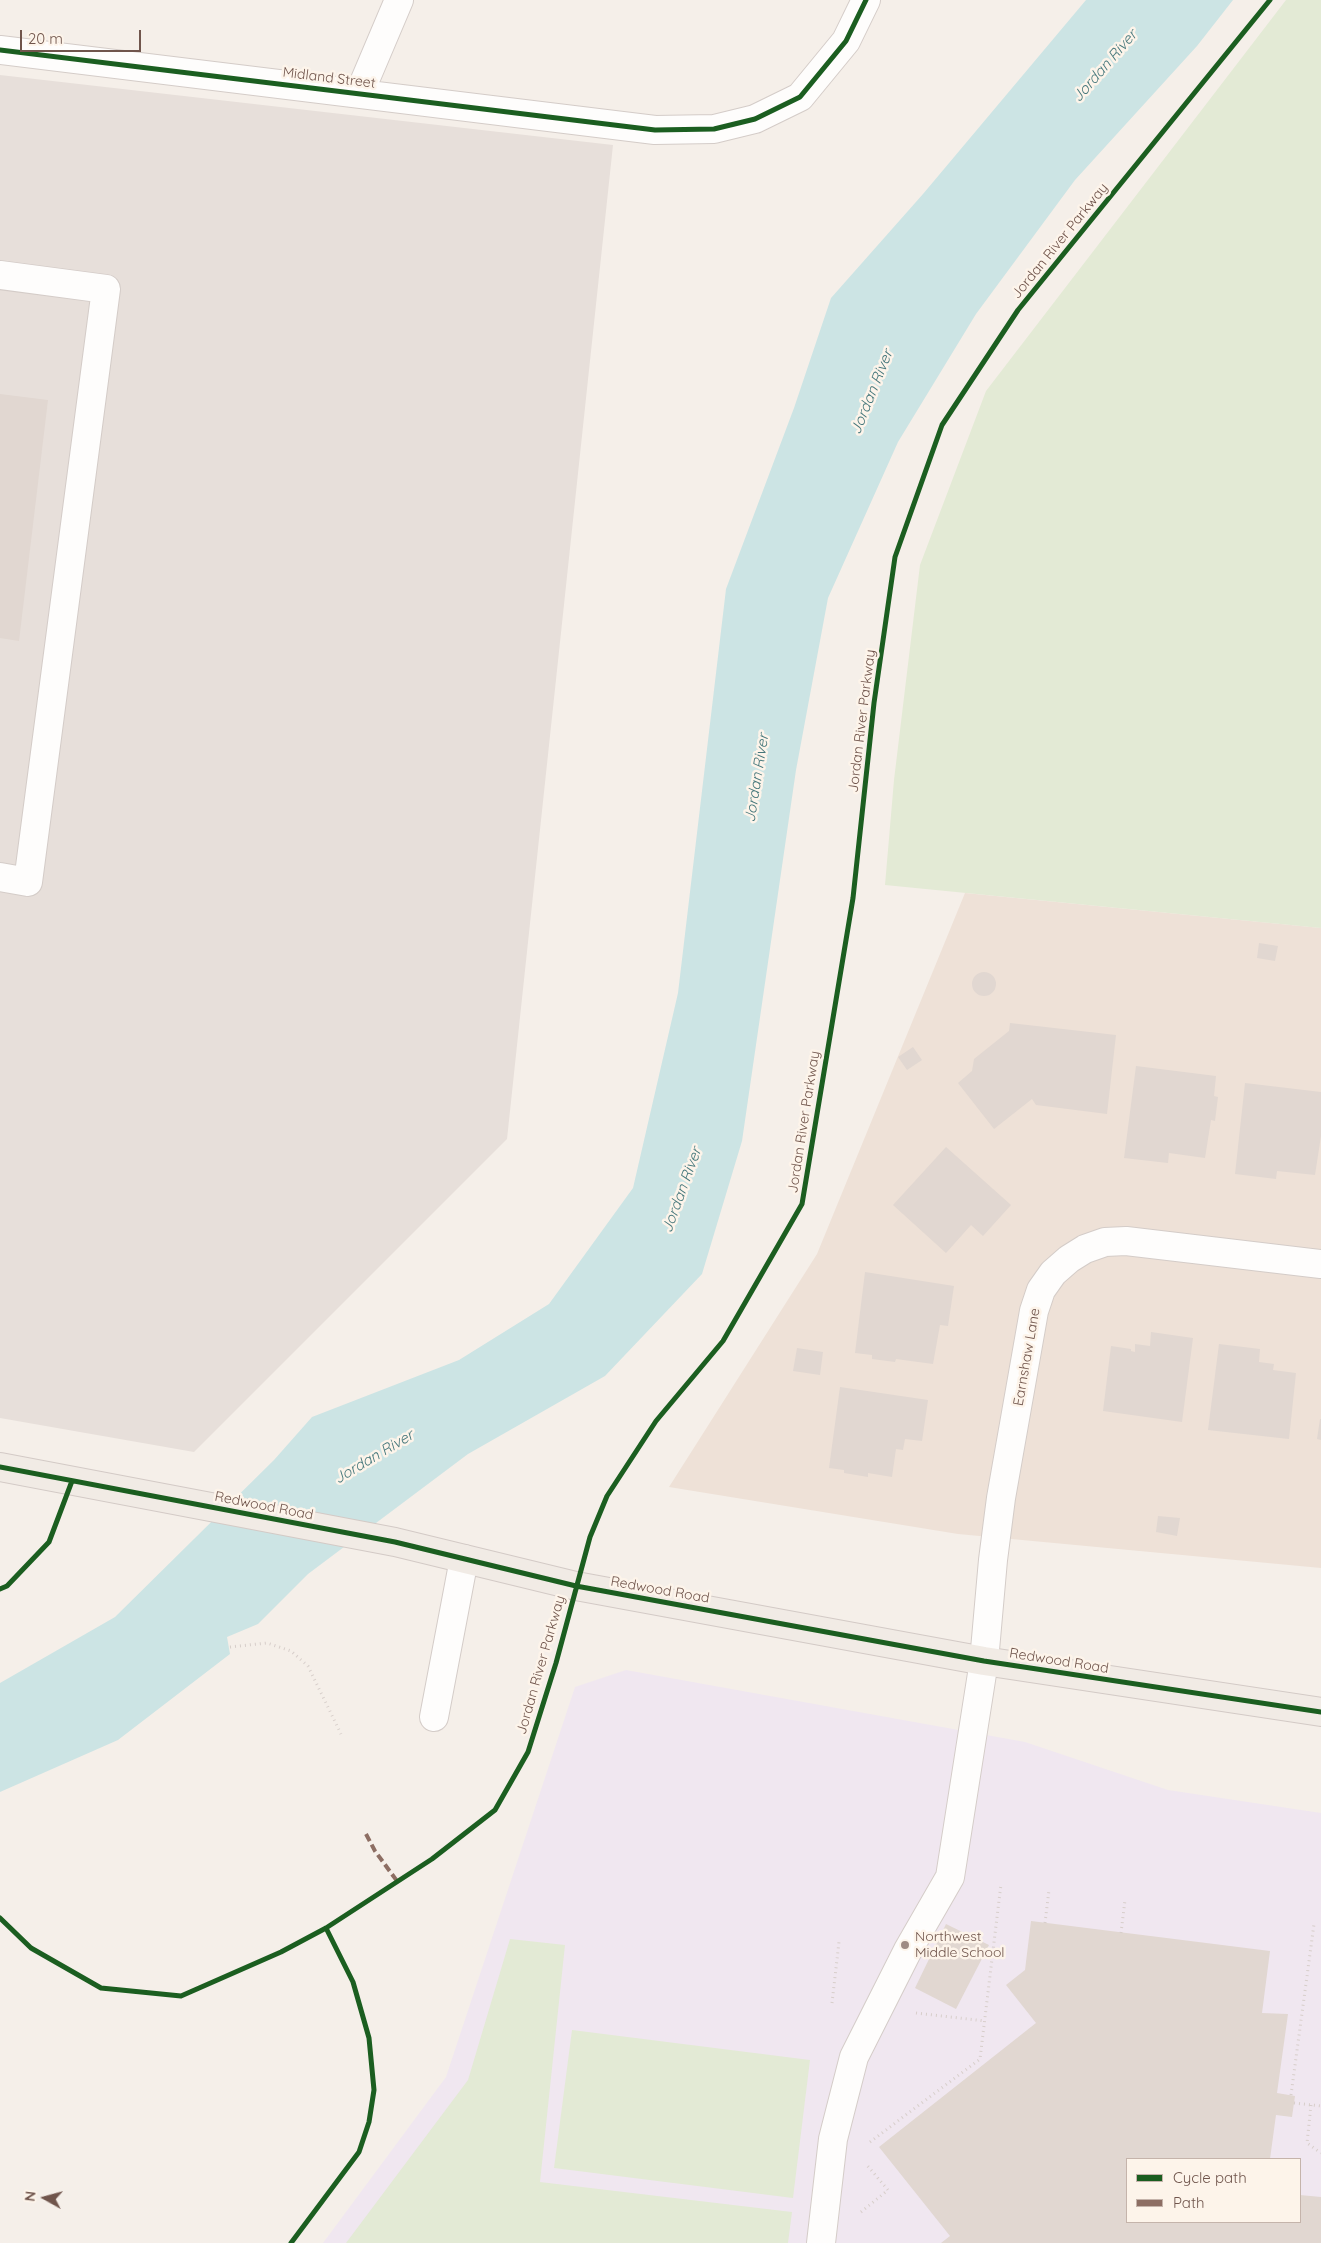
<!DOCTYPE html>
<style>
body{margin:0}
#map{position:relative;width:1321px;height:2243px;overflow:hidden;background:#f5efe9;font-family:Quicksand,sans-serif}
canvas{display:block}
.legend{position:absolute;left:1126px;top:2158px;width:175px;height:65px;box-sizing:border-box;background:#fdf4ea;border:1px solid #c5b4ab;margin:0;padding:6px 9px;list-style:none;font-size:15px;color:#70554c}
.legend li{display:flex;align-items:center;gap:10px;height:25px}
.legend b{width:25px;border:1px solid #c5b4ab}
.north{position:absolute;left:20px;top:2173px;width:50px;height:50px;-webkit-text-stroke:4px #fdf4ea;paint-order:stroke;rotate:277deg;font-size:14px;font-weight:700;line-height:20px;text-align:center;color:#70554c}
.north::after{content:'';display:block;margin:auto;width:18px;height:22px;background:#70554c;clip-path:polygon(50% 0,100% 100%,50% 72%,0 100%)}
.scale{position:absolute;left:20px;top:30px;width:121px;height:22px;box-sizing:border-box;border:2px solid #70554c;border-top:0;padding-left:6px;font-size:15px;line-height:18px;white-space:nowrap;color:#70554c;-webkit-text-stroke:4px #fdf4ea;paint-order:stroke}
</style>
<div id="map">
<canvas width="1321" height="2243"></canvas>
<ul class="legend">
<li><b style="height:6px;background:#1b5e20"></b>Cycle path</li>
<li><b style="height:6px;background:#8d6e63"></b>Path</li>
</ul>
<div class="north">N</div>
<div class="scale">20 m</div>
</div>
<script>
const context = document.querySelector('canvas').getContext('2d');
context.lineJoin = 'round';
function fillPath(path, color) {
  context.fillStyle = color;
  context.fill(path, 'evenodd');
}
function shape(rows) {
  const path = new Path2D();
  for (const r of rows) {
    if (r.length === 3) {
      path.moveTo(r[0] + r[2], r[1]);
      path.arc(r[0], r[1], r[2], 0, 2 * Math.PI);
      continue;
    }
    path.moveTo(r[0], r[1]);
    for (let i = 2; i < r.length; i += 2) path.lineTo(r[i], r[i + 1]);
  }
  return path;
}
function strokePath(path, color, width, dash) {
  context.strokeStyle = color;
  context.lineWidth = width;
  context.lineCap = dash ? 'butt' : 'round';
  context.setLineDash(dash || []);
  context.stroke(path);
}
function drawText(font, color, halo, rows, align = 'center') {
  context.font = font + ' Quicksand,sans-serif';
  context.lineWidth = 5;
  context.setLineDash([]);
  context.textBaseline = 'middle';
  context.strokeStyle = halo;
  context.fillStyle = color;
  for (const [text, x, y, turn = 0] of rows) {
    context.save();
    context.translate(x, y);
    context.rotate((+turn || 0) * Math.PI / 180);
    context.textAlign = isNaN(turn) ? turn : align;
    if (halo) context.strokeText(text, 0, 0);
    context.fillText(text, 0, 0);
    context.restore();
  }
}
const residential = shape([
 [965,893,1321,928,1321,1568,958,1534,669,1487,817,1254]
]);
const industrial = shape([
 [0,75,613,145,507,1139,194,1452,0,1418]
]);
const education = shape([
 [626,1670,1025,1742,1168,1790,1321,1813,1321,2243,323,2243,446,2077,575,1687],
 [1127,2159,1300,2159,1300,2222,1127,2222]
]);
const green = shape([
 [1286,0,1321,0,1321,928,885,885,894,780,920,565,986,391],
 [510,1939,565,1945,540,2182,792,2212,788,2243,346,2243,468,2080],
 [572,2030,810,2060,793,2198,554,2168]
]);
const water = shape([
 [1086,0,1233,0,1197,46,1075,180,976,314,898,442,828,598,796,770,742,1141,702,1274,605,1376,468,1454,308,1574,258,1624,227,1637,230,1654,118,1740,0,1792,0,1683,115,1617,274,1460,312,1417,459,1360,549,1304,633,1188,678,993,726,589,794,408,831,298,923,194]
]);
const building = shape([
 [0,394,48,400,19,641,0,638],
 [1259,943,1278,946,1275,961,1257,958],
 [984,984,12],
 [1010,1023,1116,1035,1107,1114,1036,1105,1032,1099,994,1129,958,1083,972,1071,974,1059,1009,1031],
 [913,1047,922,1060,907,1070,898,1057],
 [1136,1066,1216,1076,1214,1096,1218,1097,1215,1121,1211,1120,1205,1158,1169,1153,1168,1163,1124,1158],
 [1245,1083,1321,1092,1321,1136,1315,1175,1277,1171,1276,1179,1235,1174],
 [946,1147,1011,1205,983,1236,971,1225,946,1253,893,1205],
 [865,1272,954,1286,948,1326,940,1325,933,1364,896,1359,895,1362,872,1359,872,1355,855,1353],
 [1151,1332,1193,1338,1182,1422,1103,1411,1111,1346,1131,1349,1131,1351,1135,1352,1135,1344,1150,1346],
 [1219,1344,1260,1349,1259,1362,1274,1364,1273,1370,1296,1373,1289,1439,1208,1430],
 [797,1348,823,1352,820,1375,793,1371],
 [840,1387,928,1400,922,1441,905,1439,903,1450,896,1449,892,1477,868,1473,868,1477,844,1473,844,1470,829,1468],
 [1320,1419,1321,1419,1321,1440,1317,1439],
 [1158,1516,1180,1518,1177,1536,1156,1532],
 [1031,1921,1270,1951,1262,2013,1288,2014,1277,2093,1295,2096,1292,2117,1276,2115,1270,2159,1127,2159,1127,2222,1300,2222,1300,2195,1321,2197,1321,2243,941,2243,950,2236,879,2147,1036,2023,1006,1985,1025,1970],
 [946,1924,989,1945,956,2009,915,1988]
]);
const path = shape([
 [230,1647,267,1643,291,1651,308,1666,341,1734],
 [1045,1923,1049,1890],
 [1121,1933,1125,1900],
 [832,2003,839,1942],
 [916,2013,985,2021],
 [1291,2095,1314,1924],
 [1294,2103,1321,2106],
 [1311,2105,1307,2143,1321,2153],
 [870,2142,980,2059,1001,1884],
 [861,2212,888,2190,866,2164]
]);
const minor = shape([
 [0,50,655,130,714,129,755,119,800,97,846,41,866,0],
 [360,92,399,0],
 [0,275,106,289,28,882,0,877],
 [434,1717,464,1559],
 [821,2243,833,2139,854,2057,908,1950,950,1877,984,1661,993,1560,1001,1498,1034,1311,1041,1290,1053,1273,1069,1259,1085,1249,1105,1242,1126,1241,1321,1264]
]);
const major = shape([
 [0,1467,395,1542,576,1586,984,1661,1321,1712]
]);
const quiet = shape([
 [366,1834,375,1851,397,1881]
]);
const cycleway = shape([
 [0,50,655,130,714,129,755,119,800,97,846,41,866,0],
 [0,1467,395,1542,576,1586,984,1661,1321,1712],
 [0,1589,7,1586,49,1542,72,1481],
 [0,1918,31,1948,101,1988,181,1996,281,1952,326,1928,432,1859,495,1810,528,1752,556,1663,590,1537,607,1496,656,1421,723,1341,802,1204,853,898,874,703,895,557,942,425,1018,310,1270,0],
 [291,2243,359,2152,369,2122,374,2090,369,2038,353,1982,326,1928]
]);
const markers = [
 [905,1945,5,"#9f8b83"]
];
const streetNames = [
 ["Midland Street",329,78,7],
 ["Jordan River Parkway",1060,241,-51],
 ["Jordan River Parkway",862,721,-83],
 ["Jordan River Parkway",804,1122,-81],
 ["Earnshaw Lane",1027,1357,-80],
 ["Redwood Road",264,1506,11],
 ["Redwood Road",660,1590,10],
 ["Redwood Road",1059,1661,9],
 ["Jordan River Parkway",541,1665,-74]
];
const poiNames = [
 ["Northwest",915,1937],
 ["Middle School",915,1953]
];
const waterNames = [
 ["Jordan River",1105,66,-49],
 ["Jordan River",872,392,-68],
 ["Jordan River",757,778,-81],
 ["Jordan River",682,1190,-70],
 ["Jordan River",374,1457,-31]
];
fillPath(residential, '#eee1d7');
fillPath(industrial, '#e7dfda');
fillPath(education, '#f0e7f0');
fillPath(green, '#e3ead5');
fillPath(water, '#cce4e4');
fillPath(building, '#e1d7d1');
strokePath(minor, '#d4ccc8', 30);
strokePath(major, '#d3cac6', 30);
strokePath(path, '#d7ceca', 3, [1, 4]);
strokePath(minor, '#fefdfc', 28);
strokePath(major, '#f1ebe5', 28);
strokePath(quiet, '#8d6e63', 4, [8, 4]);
strokePath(cycleway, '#1b5e20', 5);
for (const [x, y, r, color] of markers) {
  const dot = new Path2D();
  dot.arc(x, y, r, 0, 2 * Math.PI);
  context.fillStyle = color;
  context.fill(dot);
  strokePath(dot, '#fdf4ea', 2);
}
drawText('14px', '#70554c', '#fdf4ea', streetNames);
drawText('14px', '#70554c', '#fdf4ea', poiNames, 'left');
drawText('italic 15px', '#45777b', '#fdf4ea', waterNames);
</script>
